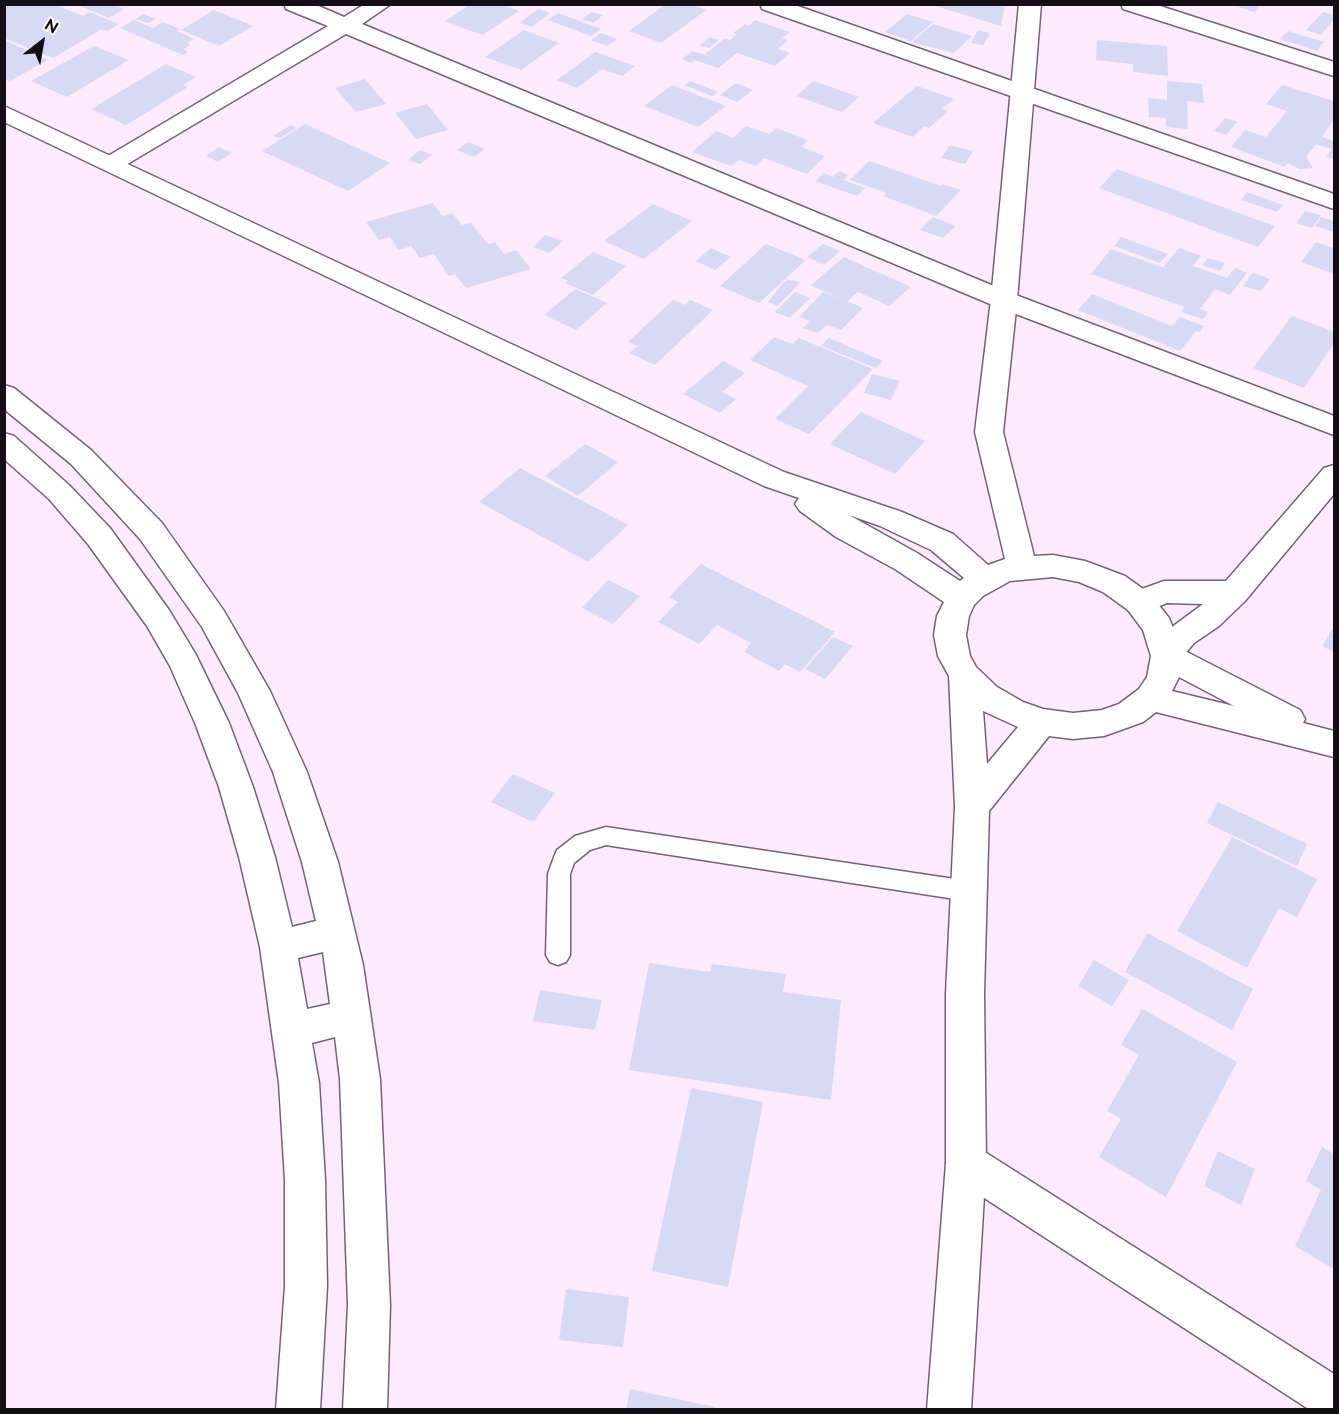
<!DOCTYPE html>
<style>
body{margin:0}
#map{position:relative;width:1339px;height:1414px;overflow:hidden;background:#fceafd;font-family:Raleway,sans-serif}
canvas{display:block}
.frame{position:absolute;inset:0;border:6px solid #160e16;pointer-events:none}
.north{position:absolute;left:12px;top:12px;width:60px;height:60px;-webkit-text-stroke:4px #fefefe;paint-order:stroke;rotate:31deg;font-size:16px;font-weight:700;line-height:24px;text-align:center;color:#160e16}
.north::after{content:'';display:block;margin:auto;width:21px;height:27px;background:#160e16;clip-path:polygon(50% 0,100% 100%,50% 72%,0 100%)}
</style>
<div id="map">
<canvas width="1339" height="1414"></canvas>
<div class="frame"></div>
<div class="north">N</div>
</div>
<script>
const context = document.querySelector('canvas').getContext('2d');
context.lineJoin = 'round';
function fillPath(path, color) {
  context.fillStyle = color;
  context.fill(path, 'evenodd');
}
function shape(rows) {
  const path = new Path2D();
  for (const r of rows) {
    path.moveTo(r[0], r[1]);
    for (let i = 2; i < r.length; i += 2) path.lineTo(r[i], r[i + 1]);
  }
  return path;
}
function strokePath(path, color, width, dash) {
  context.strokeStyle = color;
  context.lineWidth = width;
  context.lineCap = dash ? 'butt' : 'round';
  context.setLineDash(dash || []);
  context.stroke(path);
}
const building = shape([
 [4,4,54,4,83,16,89,12,119,24,107,31,102,29,53,58,4,38],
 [83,4,113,4,124,9,109,18,80,6],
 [471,4,500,4,519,11,482,35,445,21],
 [666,4,689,4,706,10,661,43,629,31],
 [929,4,1005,4,1001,26],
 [1230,4,1262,4,1254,12],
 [538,9,550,13,532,27,520,23],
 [214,10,253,26,219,46,181,30],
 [592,12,603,15,593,23,582,19],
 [1323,12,1334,15,1334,19,1321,35,1306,30],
 [558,13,601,29,591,36,548,20],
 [143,14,156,19,148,23,135,19],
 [907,14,933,22,911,41,885,32],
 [134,20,153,28,163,22,180,29,177,31,194,39,187,43,191,45,183,49,188,52,183,55,120,28],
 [755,20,790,32,782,38,788,40,778,49,790,53,775,66,737,53,718,68,695,60,691,63,682,59,693,51,712,57,705,54,725,38,730,40,737,34,733,33,745,24,749,26],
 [933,24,972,36,954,53,912,42],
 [524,30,559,43,521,70,485,57],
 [978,30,990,33,983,45,971,43],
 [1288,31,1324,42,1317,51,1280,39],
 [601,33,617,39,607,46,591,40],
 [710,37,719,40,709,48,700,45],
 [4,40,48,60,10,81,4,78],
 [1097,40,1167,46,1168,76,1133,72,1133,64,1096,60],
 [94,46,129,60,67,97,31,81],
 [595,52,635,66,622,76,602,69,577,88,557,80],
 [166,64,196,77,183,85,188,87,126,125,91,109],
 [365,79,386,104,356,112,335,88],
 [690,81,718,92,712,96,684,85],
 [814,81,859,97,842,112,796,96],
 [1167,81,1202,84,1204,103,1187,101,1188,129,1166,127,1166,118,1149,117,1148,98,1167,100],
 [736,83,753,90,737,102,720,95],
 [672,85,726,106,698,127,644,106],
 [1282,85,1334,101,1334,119,1322,137,1334,141,1334,159,1326,157,1332,149,1316,144,1306,157,1313,168,1299,169,1287,163,1285,167,1231,147,1245,130,1266,137,1287,111,1266,104],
 [917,86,954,99,942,109,948,111,929,128,924,126,913,137,873,123],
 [427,104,448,130,416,139,395,113],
 [1225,118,1237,122,1226,135,1214,131],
 [305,124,390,163,348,191,262,151],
 [291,125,297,128,280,138,273,136],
 [746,126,769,134,776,128,808,140,801,147,825,156,807,174,764,158,756,166,739,160,731,166,692,152,716,131,733,138],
 [468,142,485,149,474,157,457,150],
 [950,145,973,151,965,164,941,158],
 [219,147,232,153,218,162,206,156],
 [420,150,432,155,420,164,408,160],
 [869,161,941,186,943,184,961,190,936,216,883,196,886,193,850,180],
 [1117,169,1275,226,1258,247,1099,188],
 [839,171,848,175,843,180,865,188,857,196,815,181,824,173,833,177],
 [1247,192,1283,205,1277,212,1241,200],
 [433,203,442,216,452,213,462,225,471,223,488,244,495,242,504,254,516,250,531,269,466,288,455,274,449,276,434,254,420,258,411,246,398,250,390,237,379,240,366,222],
 [653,204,692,221,644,259,604,241],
 [1305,211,1321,215,1312,228,1296,223],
 [933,217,956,226,943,238,920,230],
 [1321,217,1334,221,1334,232,1316,226],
 [545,235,563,241,549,253,533,247],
 [1121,237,1168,254,1160,263,1114,246],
 [1316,242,1334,248,1334,274,1301,262],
 [766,244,806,260,759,303,720,286],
 [823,244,840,251,824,265,807,257],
 [711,248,731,257,715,270,696,261],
 [1179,248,1201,256,1193,266,1227,278,1235,268,1247,273,1230,295,1215,289,1200,309,1208,312,1203,319,1181,312,1185,307,1091,274,1111,249,1173,271,1163,267],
 [593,252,626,266,593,295,565,283,568,281,561,278],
 [844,257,911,287,889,306,858,292,847,301,863,308,841,330,827,325,818,333,803,328,810,321,799,317,823,292,840,299,811,285],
 [1208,258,1225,263,1220,271,1202,265],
 [1253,273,1270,279,1261,291,1243,286],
 [788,280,801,282,777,306,768,302,784,282],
 [575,289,607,303,576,330,544,315],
 [795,292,810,298,790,318,775,312],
 [1092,294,1172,326,1180,317,1204,326,1200,332,1196,331,1180,351,1078,310],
 [673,300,685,305,690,300,713,310,655,365,629,353,638,346,628,342],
 [1292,316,1334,332,1334,343,1304,388,1253,368],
 [774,337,792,344,799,338,873,369,809,434,775,419,808,386,750,360],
 [829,338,883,361,876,368,821,346],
 [723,361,745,373,722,392,736,399,720,413,683,394],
 [872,374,900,381,891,400,864,393],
 [861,412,925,441,895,474,830,444],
 [585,444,618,462,578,496,545,476],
 [520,468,628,525,588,562,479,502],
 [701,564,835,632,800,672,785,664,779,671,744,652,751,643,717,625,699,644,658,622,678,602,669,597],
 [608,580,640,596,613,624,582,608],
 [1334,626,1334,652,1322,646],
 [833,637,853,646,825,679,805,669],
 [513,774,555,793,533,822,491,802],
 [1218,802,1307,844,1297,866,1207,823],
 [1232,837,1317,879,1297,917,1279,908,1247,968,1177,931],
 [1147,933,1253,989,1232,1030,1125,972],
 [1094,960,1129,980,1112,1006,1078,986],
 [649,963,710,972,712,964,786,974,783,992,841,1000,831,1100,629,1070],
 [540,990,602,1000,595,1030,533,1021],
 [1142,1009,1237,1062,1166,1197,1099,1157,1121,1119,1107,1111,1139,1055,1121,1045],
 [691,1088,763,1102,728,1287,652,1271],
 [1322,1147,1334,1154,1334,1269,1295,1246,1321,1190,1306,1181],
 [1218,1151,1255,1169,1241,1205,1204,1186],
 [566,1289,629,1297,623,1347,559,1340],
 [630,1389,715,1407,715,1410,626,1410]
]);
const lane = shape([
 [606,827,968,881,976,884,979,891,976,898,968,901,606,845,590,850,574,863,570,874,570,955,566,962,558,965,550,962,546,955,548,874,554,857,557,850,575,836,606,827]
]);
const street = shape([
 [284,4,314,4,344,17,365,4,391,4,362,24,1013,294,1334,416,1334,435,995,306,346,34,119,169,111,171,103,169,99,164,103,159,328,26,286,9,284,4],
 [760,4,792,4,1334,194,1334,209,762,9,760,4],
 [1121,4,1154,4,1334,62,1334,76,1123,9,1121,4],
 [1334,465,1334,494,1245,601,1219,626,1194,643,1178,662,1167,665,1156,662,1151,653,1156,644,1172,627,1203,604,1167,603,1139,614,1128,610,1123,602,1128,594,1164,581,1226,581,1324,468,1334,465],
 [966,1144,980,1149,1334,1374,1334,1410,1310,1410,952,1177,946,1163,952,1149,966,1144]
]);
const secondary = shape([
 [1019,4,1041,4,1017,300,1003,432,1034,556,1053,555,1085,561,1125,576,1150,594,1169,618,1181,649,1300,710,1305,719,1303,723,1334,731,1334,757,1156,712,1143,722,1104,736,1073,739,1049,736,989,811,984,994,986,1163,971,1410,927,1410,946,1163,946,994,955,807,949,676,938,656,934,635,937,616,944,602,895,569,836,537,800,511,795,504,799,498,764,486,4,122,4,106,784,472,902,512,953,534,988,565,1005,559,975,432,991,300,1019,4],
 [849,515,880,526,931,550,964,578,960,581,917,553,849,515],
 [1053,577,1079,582,1103,592,1128,610,1143,630,1151,656,1147,677,1139,689,1119,704,1102,710,1073,713,1043,709,1023,702,997,687,976,667,970,656,966,635,969,616,974,605,983,596,1010,581,1053,577],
 [1179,677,1234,706,1172,691,1179,677],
 [983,711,1018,727,987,764,983,711],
 [4,385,14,388,91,450,162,523,224,611,270,691,307,772,338,862,355,932,363,965,380,1079,390,1305,387,1410,343,1410,348,1305,340,1079,335,1037,312,1043,319,1083,325,1180,327,1286,320,1410,276,1410,285,1286,285,1180,279,1083,260,947,239,857,219,787,195,723,170,666,147,626,88,544,49,499,4,459,4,433,14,436,69,485,110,528,169,610,196,655,229,723,253,787,275,857,292,927,316,921,302,862,273,772,238,693,202,627,140,539,71,464,4,409,4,385],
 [323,952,330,1004,307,1009,298,958,323,952]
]);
fillPath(building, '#d8d9f4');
strokePath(lane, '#766277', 3);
strokePath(street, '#766277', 3);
strokePath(secondary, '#766277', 3);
fillPath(lane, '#fff');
fillPath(street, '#fff');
fillPath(secondary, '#fff');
</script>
